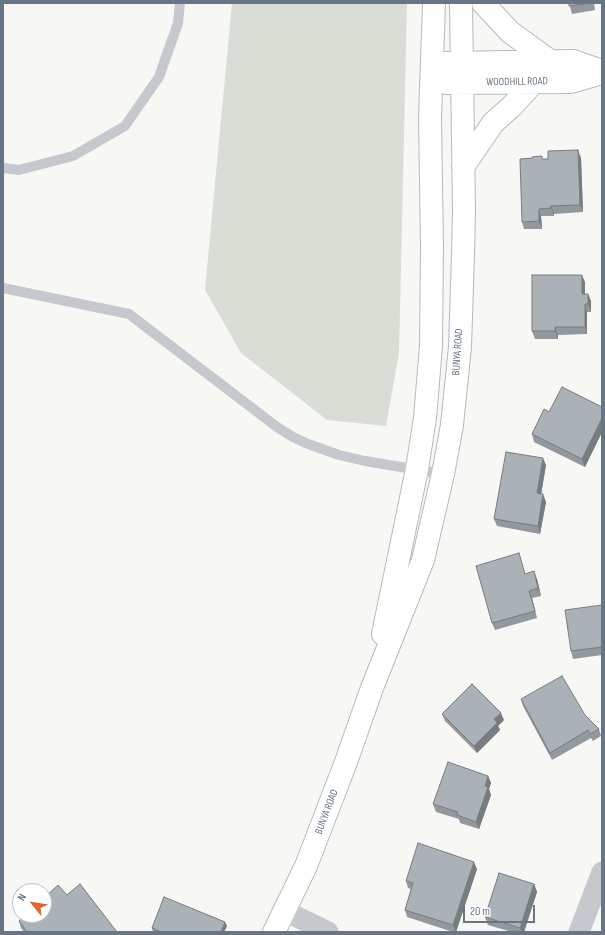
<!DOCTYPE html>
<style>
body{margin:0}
#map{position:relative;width:605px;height:935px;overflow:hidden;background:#f7f7f4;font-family:"Sofia Sans Condensed",sans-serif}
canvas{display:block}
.frame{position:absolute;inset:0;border:4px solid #677585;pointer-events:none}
.north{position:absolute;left:12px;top:883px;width:40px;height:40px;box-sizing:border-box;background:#fff;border:1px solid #c2c8ce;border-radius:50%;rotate:300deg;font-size:11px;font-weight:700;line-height:16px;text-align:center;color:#677585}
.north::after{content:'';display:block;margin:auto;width:14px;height:18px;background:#e0662c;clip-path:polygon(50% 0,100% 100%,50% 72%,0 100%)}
.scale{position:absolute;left:463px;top:905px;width:72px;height:18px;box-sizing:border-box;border:2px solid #677585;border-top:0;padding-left:5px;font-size:12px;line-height:14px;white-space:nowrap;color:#677585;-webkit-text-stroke:3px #fff;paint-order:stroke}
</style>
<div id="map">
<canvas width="605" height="935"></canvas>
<div class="frame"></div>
<div class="north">N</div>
<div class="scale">20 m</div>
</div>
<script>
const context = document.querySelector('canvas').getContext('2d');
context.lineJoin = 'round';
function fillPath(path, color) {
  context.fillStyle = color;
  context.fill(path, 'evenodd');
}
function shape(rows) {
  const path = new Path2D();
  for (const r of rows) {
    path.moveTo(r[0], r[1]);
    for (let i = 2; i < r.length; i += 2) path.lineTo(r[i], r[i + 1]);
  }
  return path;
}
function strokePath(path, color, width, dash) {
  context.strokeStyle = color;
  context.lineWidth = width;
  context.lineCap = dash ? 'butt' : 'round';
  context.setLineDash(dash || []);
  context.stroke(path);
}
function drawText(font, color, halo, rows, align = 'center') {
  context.font = font + ' "Sofia Sans Condensed",sans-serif';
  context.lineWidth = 4;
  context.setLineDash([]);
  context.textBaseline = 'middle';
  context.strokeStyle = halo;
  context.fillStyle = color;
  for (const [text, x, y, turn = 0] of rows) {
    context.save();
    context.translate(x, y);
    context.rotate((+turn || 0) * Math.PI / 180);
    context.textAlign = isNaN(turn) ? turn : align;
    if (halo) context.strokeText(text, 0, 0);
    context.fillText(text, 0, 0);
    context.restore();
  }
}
const green = shape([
 [232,3,407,3,399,353,386,426,327,420,241,353,205,290]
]);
const lane = shape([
 [3,168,19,170,73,156,125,126,159,77,178,23,180,3],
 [3,288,129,314,277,427,293,437,308,444,339,455,365,461,443,474]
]);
const street = shape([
 [285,911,328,932],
 [579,932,602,872]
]);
const secondary = shape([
 [483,3,510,32,550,61],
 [446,63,573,61,602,71],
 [446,83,571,82,602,73],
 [463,167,493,123,512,106,534,82],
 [383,634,417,469,425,418,431,346,432,246,430,118,434,3],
 [274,932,306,866,346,762,372,688,423,560,443,474,452,425,460,347,463,255,464,211,461,3]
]);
const wall = shape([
 [569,3,594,3,595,10,572,14],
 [581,158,583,212,554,214,554,216,541,216,542,229,524,229,522,222,543,159],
 [585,282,585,294,588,294,591,301,591,312,587,312,587,334,558,335,558,339,535,339,532,331],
 [602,407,602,432,585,467,534,442,532,434,549,412],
 [546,465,541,494,546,502,540,534,497,526,494,519],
 [519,553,525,574,537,579,541,596,532,598,537,618,495,630,492,623],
 [602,605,602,655,573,659,571,651],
 [521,699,585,715,599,729,601,736,593,741,591,738,552,760,523,706],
 [442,714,504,720,498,726,500,730,477,753,445,721],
 [488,776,491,783,489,789,491,795,479,829,460,823,459,819,436,812,433,804],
 [477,869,456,932,453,932,407,917,405,910,411,889,408,888,406,881],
 [534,884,537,892,524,932,512,932,488,925,485,917],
 [67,895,117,932,24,932,21,928,19,921],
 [227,926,224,932,153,932,152,928]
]);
const shadedWall = shape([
 [578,150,581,158,583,212,580,205],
 [551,206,554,214,554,216,551,208],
 [539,209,541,216,542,229,539,221],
 [582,275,585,282,585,302,582,294],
 [588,294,591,301,591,312,588,304],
 [585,304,587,312,587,334,585,327],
 [555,327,558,335,558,339,555,331],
 [602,418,602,432,585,467,582,459],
 [543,458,546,465,540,501,537,493],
 [543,494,546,502,540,534,538,526],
 [534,571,537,579,541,596,538,588],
 [529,591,532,598,537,618,535,611],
 [501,713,504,720,498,726,500,730,477,753,474,746,494,719],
 [488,776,491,783,489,789,491,795,479,829,476,822,485,786],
 [474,862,477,869,456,932,453,925],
 [534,884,537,892,524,932,522,932,520,928],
 [225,922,227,926,224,932,221,932]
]);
const building = shape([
 [569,3,589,3,569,6,569,3],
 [578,150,580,205,551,206,551,208,539,209,539,221,522,222,520,159,533,158,532,157,542,156,542,159,548,159,548,151,578,150],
 [532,275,582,275,582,294,588,294,588,304,585,304,585,327,555,327,555,331,532,331,532,275],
 [562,387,602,407,602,418,582,459,532,434,544,409,549,412,562,387],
 [506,452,543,458,537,493,543,494,538,526,494,519,506,452],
 [519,553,525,574,534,571,538,588,529,591,535,611,492,623,476,566,519,553],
 [602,605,602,647,571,651,565,610,602,605],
 [562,676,585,715,599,729,590,734,588,730,550,753,521,699,562,676],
 [472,684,501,713,494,719,497,723,474,746,442,714,472,684],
 [448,762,488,776,485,786,488,787,476,822,457,815,458,812,433,804,448,762],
 [418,843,474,862,453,925,405,910,413,883,406,881,418,843],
 [499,873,534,884,520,928,485,917,499,873],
 [80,884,117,932,27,932,19,921,25,915,44,915,44,898,58,885,67,895,80,884],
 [164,897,225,922,221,932,161,932,152,928,164,897]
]);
const streetNames = [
 ["WOODHILL ROAD",517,82,-1],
 ["BUNYA ROAD",458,352,-86],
 ["BUNYA ROAD",327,812,-69]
];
fillPath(green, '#d8ded5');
strokePath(secondary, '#b5babf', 24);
strokePath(lane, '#c5c8cc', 10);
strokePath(street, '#c5c8cc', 21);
strokePath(secondary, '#fff', 22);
fillPath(wall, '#92989d');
fillPath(shadedWall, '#777c80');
fillPath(building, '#aab1b7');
strokePath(building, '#777c80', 1);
drawText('11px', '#677585', '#fff', streetNames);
</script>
